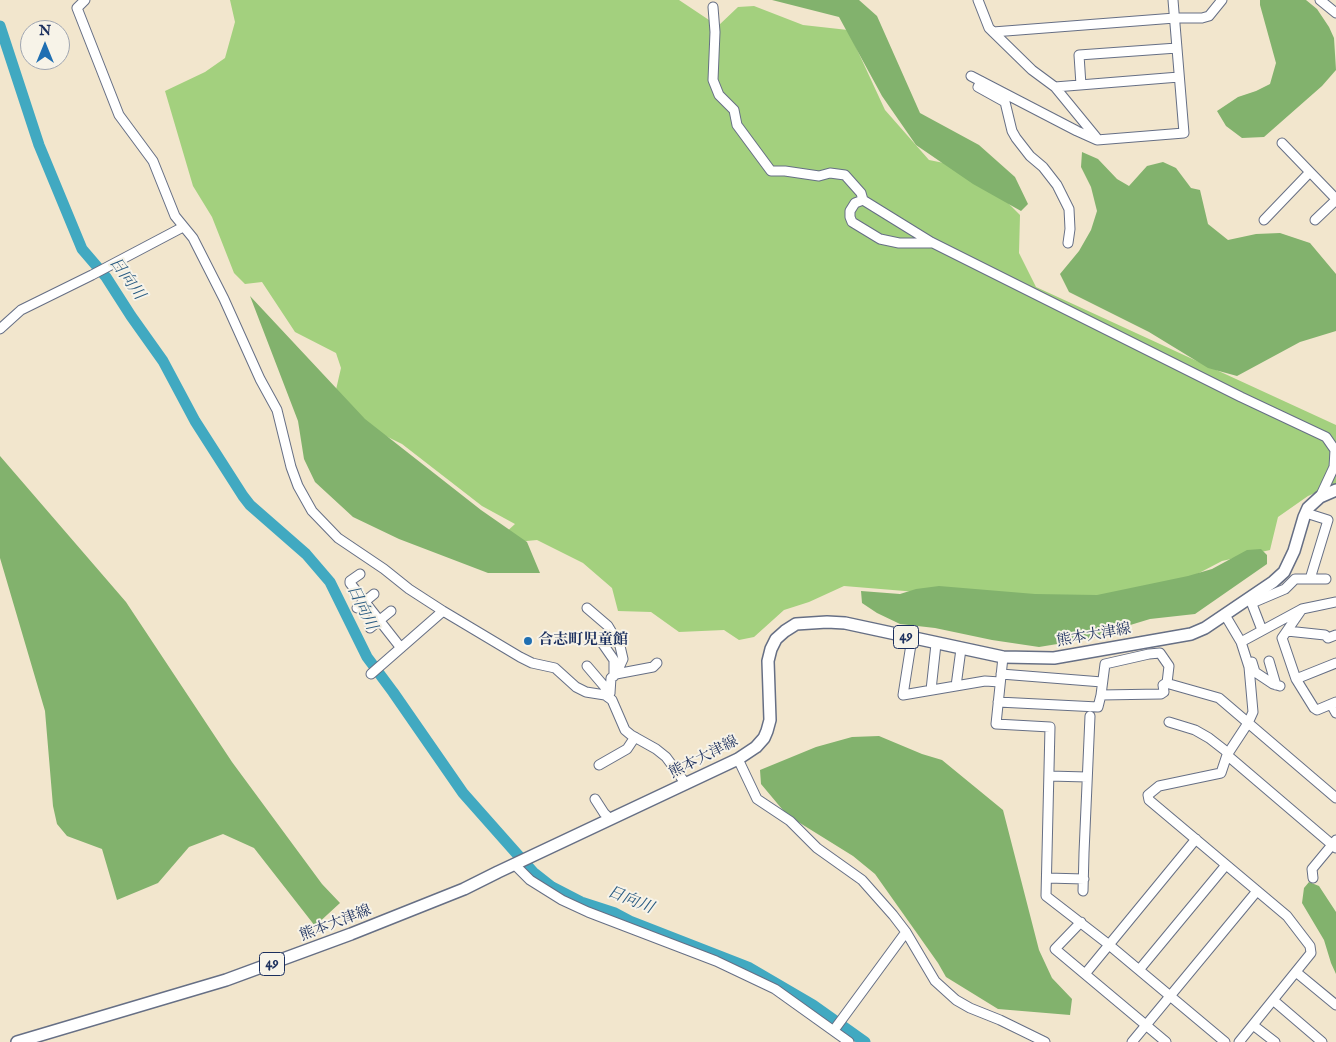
<!DOCTYPE html>
<meta charset="utf-8">
<style>
body{margin:0}
#map{position:relative;width:1336px;height:1042px;overflow:hidden;background:#f2e6cd;font-family:"IM FELL English",serif}
canvas{display:block}
.north{position:absolute;left:20px;top:20px;width:50px;height:50px;box-sizing:border-box;background:#f7f3e8;border:1px solid #9fa5b1;border-radius:50%;rotate:0deg;font-size:14px;font-weight:700;line-height:20px;text-align:center;color:#1b2f5e}
.north::after{content:'';display:block;margin:auto;width:18px;height:22px;background:#1f6fb2;clip-path:polygon(50% 0,100% 100%,50% 72%,0 100%)}
</style>
<div id="map">
<canvas width="1336" height="1042"></canvas>
<div class="north">N</div>
</div>
<script>
const context = document.querySelector('canvas').getContext('2d');
context.lineJoin = 'round';
function fillPath(path, color) {
  context.fillStyle = color;
  context.fill(path, 'evenodd');
}
function shape(rows) {
  const path = new Path2D();
  for (const r of rows) {
    path.moveTo(r[0], r[1]);
    for (let i = 2; i < r.length; i += 2) path.lineTo(r[i], r[i + 1]);
  }
  return path;
}
function strokePath(path, color, width, dash) {
  context.strokeStyle = color;
  context.lineWidth = width;
  context.lineCap = dash ? 'butt' : 'round';
  context.setLineDash(dash || []);
  context.stroke(path);
}
function drawText(font, color, halo, rows, align = 'center') {
  context.font = font + ' "IM FELL English","Noto Serif JP",serif';
  context.lineWidth = 4;
  context.setLineDash([]);
  context.textBaseline = 'middle';
  context.strokeStyle = halo;
  context.fillStyle = color;
  for (const [text, x, y, turn = 0] of rows) {
    context.save();
    context.translate(x, y);
    context.rotate((+turn || 0) * Math.PI / 180);
    context.textAlign = isNaN(turn) ? turn : align;
    if (halo) context.strokeText(text, 0, 0);
    context.fillText(text, 0, 0);
    context.restore();
  }
}
const green = shape([
 [230,0,679,0,718,26,738,7,754,6,803,25,848,30,885,110,929,160,974,169,1020,215,1019,253,1036,287,1336,425,1336,484,1308,496,1278,517,1270,550,1222,561,1178,584,1087,606,844,586,809,602,784,610,754,637,739,640,724,630,679,632,651,612,618,611,612,588,583,563,537,540,506,543,503,535,515,524,482,506,402,444,345,416,335,394,341,368,336,353,295,332,262,282,245,284,234,273,212,217,193,186,165,91,205,72,225,58,235,22]
]);
const forest = shape([
 [772,0,859,0,877,16,920,113,979,145,1015,177,1028,204,1021,211,973,184,916,145,882,96,839,17],
 [1260,0,1306,0,1317,9,1329,27,1334,38,1336,70,1322,86,1264,137,1242,138,1226,126,1217,111,1238,97,1256,91,1270,84,1276,63,1260,5],
 [1082,152,1098,159,1117,179,1129,186,1147,166,1163,162,1176,168,1191,188,1200,190,1208,224,1228,240,1256,234,1280,233,1310,243,1336,274,1336,331,1300,342,1237,376,1208,368,1149,332,1069,292,1060,274,1079,251,1091,230,1097,211,1091,187,1081,167],
 [250,296,365,419,481,510,527,542,540,573,488,573,399,539,353,517,315,482,304,459,298,421],
 [0,456,126,602,232,762,322,884,340,903,315,926,254,848,223,834,189,847,158,883,117,900,102,849,67,836,57,824,53,806,45,711,0,558],
 [1261,549,1267,555,1267,564,1195,614,1150,619,1127,626,1100,637,1039,647,992,640,935,628,900,624,877,613,862,603,861,591,900,594,916,589,939,586,1035,594,1097,595,1188,576,1212,569,1247,550],
 [879,736,922,754,942,760,1003,810,1039,950,1052,978,1072,999,1070,1015,998,1009,946,977,938,963,875,874,853,856,787,815,761,784,760,770,816,747,852,737],
 [1309,882,1319,886,1336,912,1336,974,1331,963,1324,940,1302,903,1304,888]
]);
const river = shape([
 [0,26,39,145,82,249,106,277,131,316,163,361,195,421,243,496,250,505,306,554,330,582,367,657,393,692,463,793,533,872,552,887,581,902,615,913,630,921,748,967,813,1005,865,1042]
]);
const minor = shape([
 [85,0,77,8,119,115,153,161,175,216,193,238,224,299,260,379,277,410,291,467,298,486,312,511,338,538,384,569,409,589,443,611,520,657,532,663,555,668,576,687,586,692,605,695,612,700,625,730,631,735,656,749,666,757,686,784],
 [978,0,989,28,1032,70,1055,87,1096,137],
 [1320,0,1336,13],
 [713,7,715,32,713,80,719,95,734,110,737,125,771,171,785,171,819,176,830,173,845,175,861,193,863,200,931,242,1241,397,1326,437,1335,450,1334,467,1320,497],
 [993,32,1175,18,1202,18,1209,16,1222,0],
 [971,76,1077,131,1097,140,1184,133,1173,0],
 [981,81,978,87,1005,102,1012,131,1016,138,1030,156,1043,167,1057,185,1069,209,1070,229,1068,243],
 [1081,85,1079,55,1177,48],
 [1055,87,1179,77],
 [1282,143,1336,199],
 [863,200,855,203,850,211,850,217,852,222,880,239,899,243,932,243],
 [1264,220,1310,172],
 [1315,220,1336,200],
 [0,329,21,310,92,275,183,227],
 [1306,513,1328,520,1310,579],
 [360,574,350,581,350,583,401,648],
 [1250,599,1262,630],
 [1252,603,1285,589,1295,579,1326,579],
 [357,608,374,594],
 [587,608,608,626,620,646,623,659,616,674],
 [1302,609,1282,638,1296,679,1314,708,1317,710,1336,702],
 [1225,615,1241,642,1249,667,1253,712,1248,723,1227,755,1336,848],
 [370,628,391,611],
 [1287,631,1325,635,1328,638,1336,635],
 [598,637,614,660,614,676],
 [912,638,903,695,985,681,1000,682],
 [1241,642,1302,609,1336,602],
 [1003,657,996,724,1050,727,1046,896,1108,944,1225,1042],
 [1269,661,1276,685],
 [1252,662,1255,672,1273,684,1280,686],
 [587,666,610,693,609,695],
 [371,674,443,611],
 [1001,674,1102,682],
 [1296,679,1336,663],
 [956,686,961,649],
 [931,690,936,644],
 [610,693,611,678,616,674,653,667,657,663],
 [1101,695,1161,694,1164,692,1163,685,1166,683,1219,698,1336,798],
 [998,702,1098,707,1101,695,1105,664,1149,654,1160,653,1169,666,1167,683],
 [1331,704,1336,713],
 [1169,722,1195,730,1209,738,1227,752],
 [1227,755,1221,773,1159,786,1148,795,1149,800,1287,916,1310,946,1311,953,1239,1042],
 [738,759,757,799,790,821,817,848,862,880,893,915,906,932,935,981,956,1000,970,1008,1000,1020,1045,1042],
 [599,765,627,749,635,737],
 [1049,776,1087,777],
 [595,799,604,813,610,819],
 [514,864,530,880,562,900,588,912,716,961,775,989,849,1042],
 [1047,878,1084,879],
 [1313,878,1312,869,1336,840],
 [1083,891,1084,853,1090,716],
 [1081,922,1055,949,1166,1042],
 [1139,970,1226,865],
 [1296,972,1336,1005],
 [1085,974,1196,839],
 [1273,1000,1322,1042],
 [1253,1025,1275,1042],
 [834,1030,906,932],
 [1132,1042,1257,891]
]);
const major = shape([
 [17,1042,226,980,351,934,464,889,498,872,738,759,756,747,764,738,767,731,770,720,768,661,771,649,776,639,785,631,796,624,827,622,845,623,1003,657,1054,658,1191,634,1205,628,1273,582,1284,572,1294,551,1304,517,1308,508,1320,497,1336,490]
]);
const markers = [
 [528,641,5,"#1f6fb2"]
];
const shields = [
 [906,637,25],
 [272,964,25]
];
const shieldNames = [
 ["49",906,637],
 ["49",272,964]
];
const streetNames = [
 ["熊本大津線",1094,636,-10],
 ["熊本大津線",704,758,-27],
 ["熊本大津線",336,924,-21]
];
const poiNames = [
 ["合志町児童館",538,641]
];
const waterNames = [
 ["日向川",126,279,54],
 ["日向川",361,608,64],
 ["日向川",630,901,22]
];
fillPath(green, '#a3d07e');
fillPath(forest, '#82b26d');
strokePath(river, '#41a9c1', 11);
strokePath(minor, '#666f85', 11);
strokePath(major, '#666f85', 14);
strokePath(minor, '#fff', 9);
strokePath(major, '#fff', 11);
for (const [x, y, r, color] of markers) {
  const dot = new Path2D();
  dot.arc(x, y, r, 0, 2 * Math.PI);
  context.fillStyle = color;
  context.fill(dot);
  strokePath(dot, '#f7f3e8', 2);
}
for (const [x, y, w] of shields) {
  const box = new Path2D();
  box.roundRect(x - w / 2, y - 11.5, w, 23, 4);
  context.fillStyle = '#f7f3e8';
  context.fill(box);
  strokePath(box, '#1b2f5e', 1);
}
drawText('bold 14px', '#1b2f5e', null, shieldNames);
drawText('15px', '#1b2f5e', '#f7f3e8', streetNames);
drawText('bold 15px', '#1b2f5e', '#f7f3e8', poiNames, 'left');
drawText('italic 16px', '#285a81', '#f7f3e8', waterNames);
</script>
